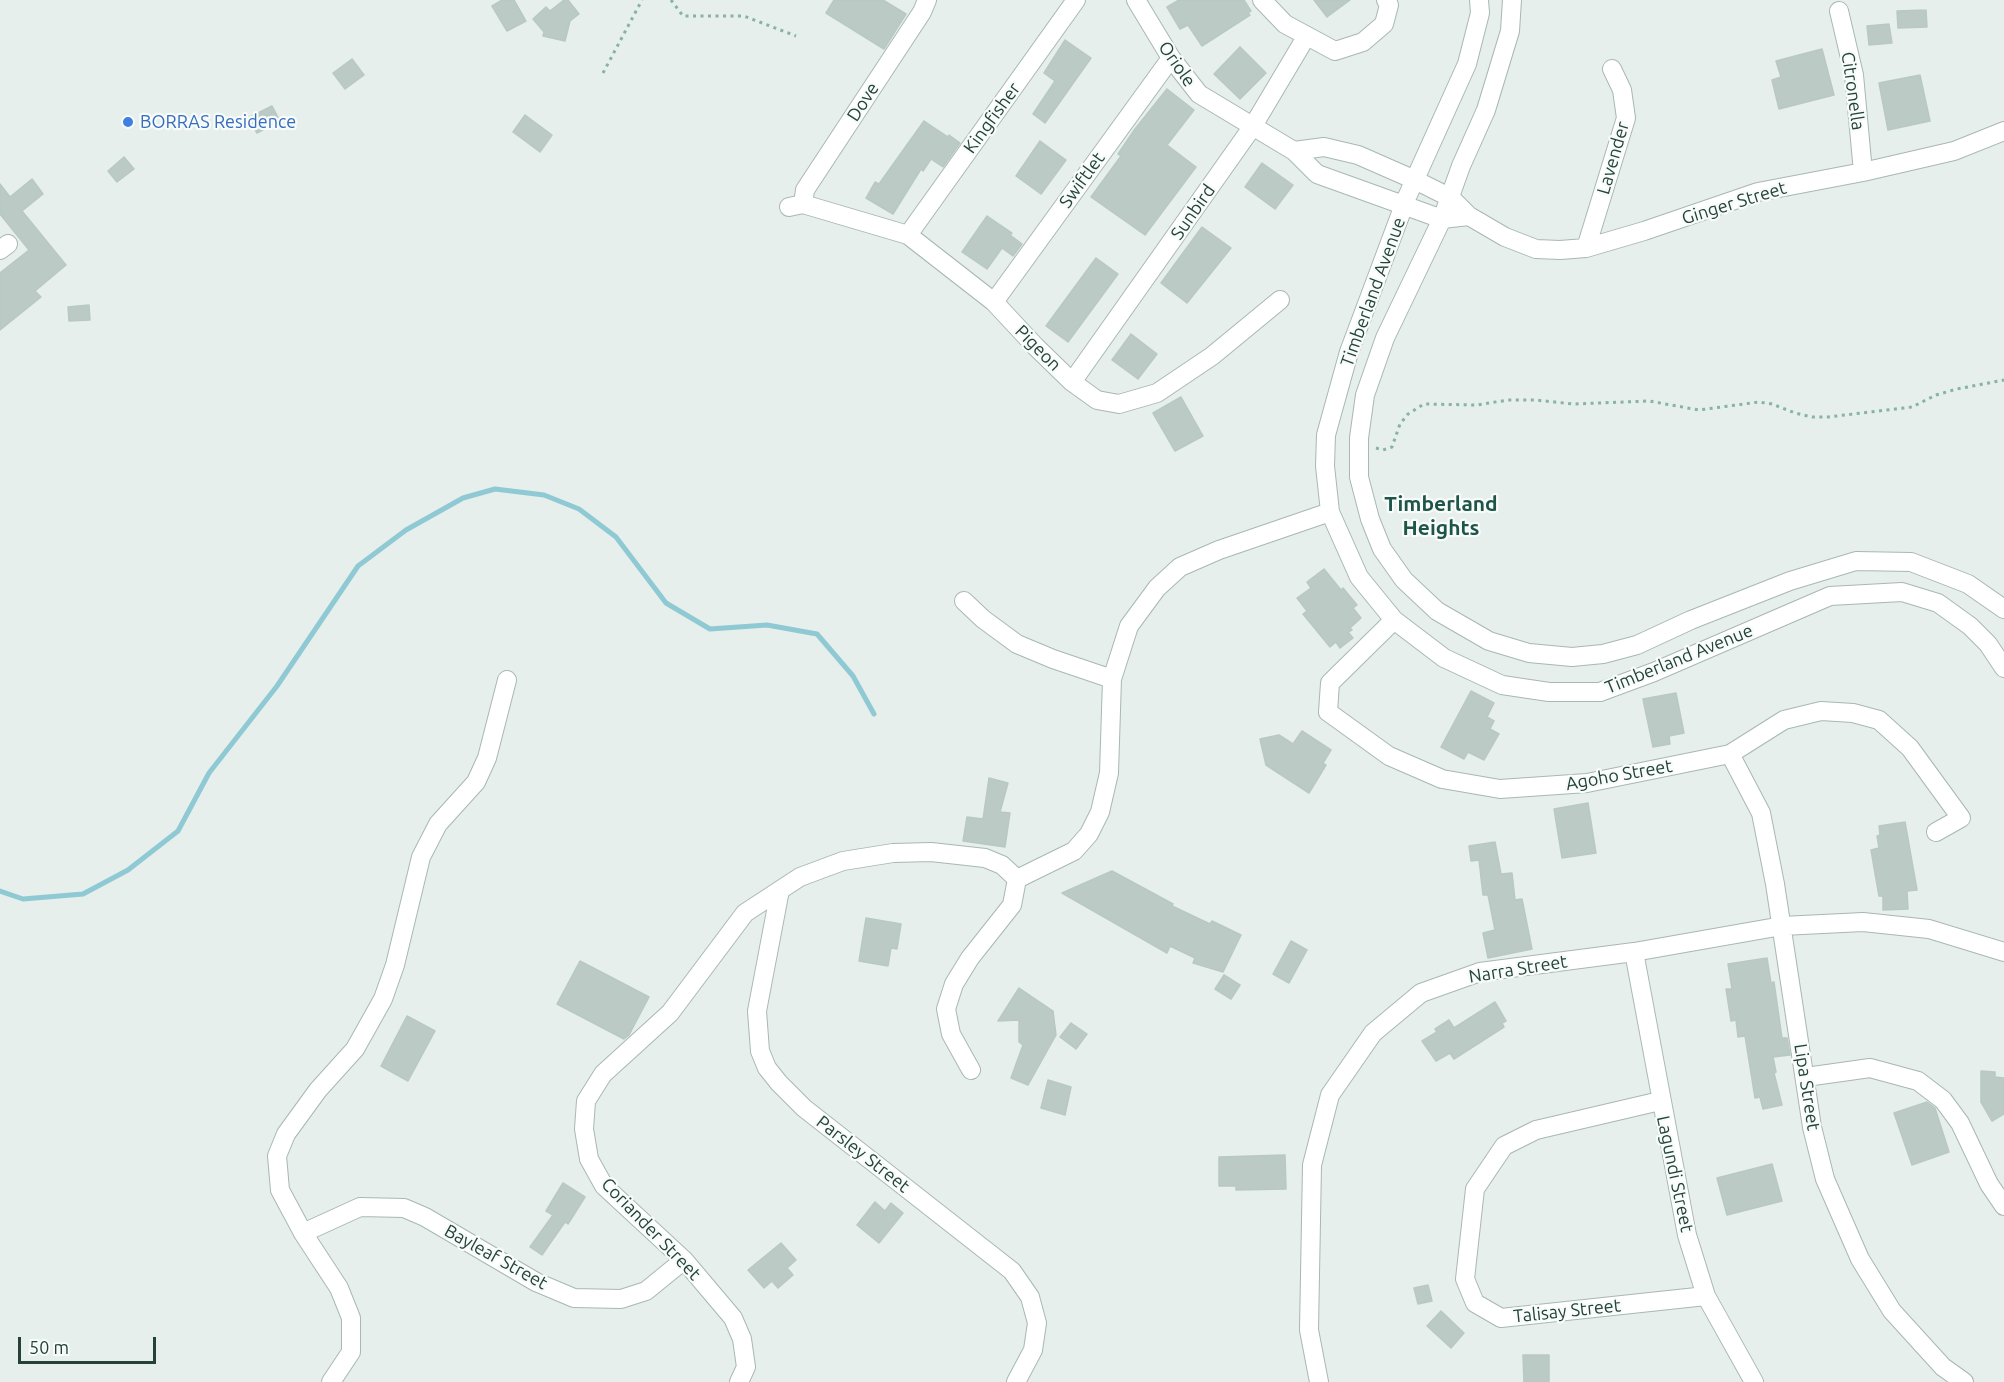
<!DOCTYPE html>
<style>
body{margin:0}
#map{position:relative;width:2004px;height:1382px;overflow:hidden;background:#e6efeb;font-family:Ubuntu,sans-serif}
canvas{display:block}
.scale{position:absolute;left:18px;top:1337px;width:138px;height:27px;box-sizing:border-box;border:3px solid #24423a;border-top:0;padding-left:8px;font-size:18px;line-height:21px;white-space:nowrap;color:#24423a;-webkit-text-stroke:4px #f7fbf9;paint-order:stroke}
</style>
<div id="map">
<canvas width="2004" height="1382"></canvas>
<div class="scale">50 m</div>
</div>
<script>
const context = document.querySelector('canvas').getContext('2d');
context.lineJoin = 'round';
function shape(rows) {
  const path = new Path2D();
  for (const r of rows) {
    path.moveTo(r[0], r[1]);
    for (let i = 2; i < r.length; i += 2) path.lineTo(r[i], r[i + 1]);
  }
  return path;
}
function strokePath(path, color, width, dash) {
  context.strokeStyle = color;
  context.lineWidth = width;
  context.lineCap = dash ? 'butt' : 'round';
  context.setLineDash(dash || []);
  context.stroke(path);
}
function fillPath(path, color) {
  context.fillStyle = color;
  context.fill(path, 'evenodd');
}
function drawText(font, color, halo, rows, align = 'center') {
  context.font = font + ' Ubuntu,sans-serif';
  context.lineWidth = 4.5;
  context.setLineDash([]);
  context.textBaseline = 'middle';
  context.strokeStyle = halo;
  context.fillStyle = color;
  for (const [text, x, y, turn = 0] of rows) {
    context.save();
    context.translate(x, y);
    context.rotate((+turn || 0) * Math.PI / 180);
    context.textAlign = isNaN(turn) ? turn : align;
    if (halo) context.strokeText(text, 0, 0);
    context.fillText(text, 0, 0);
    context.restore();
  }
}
const stream = shape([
 [0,891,23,899,83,894,128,870,178,831,209,773,277,686,358,566,406,530,463,498,495,489,544,495,579,509,616,537,666,603,710,629,767,625,817,634,853,676,874,714]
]);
const building = shape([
 [502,0,514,0,526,21,507,31,492,6,502,0],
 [564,0,568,0,579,14,570,21,565,41,543,36,544,32,533,19,546,7,550,11,564,0],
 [834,0,883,0,906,14,884,49,826,13,834,0],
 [1179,0,1244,0,1251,11,1248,13,1250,15,1202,46,1188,25,1180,29,1167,7,1179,0],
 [1314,0,1350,0,1327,17,1314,0],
 [1926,10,1927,27,1898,28,1897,11,1926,10],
 [1889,24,1892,43,1869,45,1867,26,1889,24],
 [1065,40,1091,58,1045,123,1033,114,1055,81,1044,73,1065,40],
 [1240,47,1266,73,1240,99,1214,74,1240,47],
 [1822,49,1834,95,1779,109,1772,80,1781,77,1776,61,1822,49],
 [352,59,364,75,345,89,333,73,352,59],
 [1920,75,1930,121,1888,130,1879,83,1920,75],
 [1167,89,1194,110,1167,145,1196,167,1145,235,1091,197,1121,156,1118,154,1135,129,1167,89],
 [272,106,280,121,257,133,248,118,272,106],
 [525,115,552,135,540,152,513,132,525,115],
 [924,121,948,137,949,135,960,143,943,167,931,159,923,171,921,169,893,214,866,198,875,182,879,184,924,121],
 [1040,141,1066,160,1041,194,1016,176,1040,141],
 [124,157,134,169,117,182,108,171,124,157],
 [1262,163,1293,185,1275,209,1245,187,1262,163],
 [32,179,43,194,22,211,66,265,35,291,41,297,0,330,0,273,29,250,0,214,0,184,10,197,32,179],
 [987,216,1012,233,1010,235,1022,244,1013,256,1002,248,987,269,962,252,987,216],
 [1202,227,1231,248,1187,303,1161,283,1202,227],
 [1096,258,1118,274,1068,342,1046,326,1096,258],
 [89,305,90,320,69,321,68,307,89,305],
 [1131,334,1157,354,1138,379,1112,360,1131,334],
 [1181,397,1203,436,1175,451,1153,413,1181,397],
 [1324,569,1341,590,1343,588,1357,605,1353,608,1361,618,1350,628,1352,630,1348,632,1353,638,1340,648,1336,642,1330,647,1303,614,1307,611,1297,598,1311,588,1307,582,1324,569],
 [1471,691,1494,703,1487,717,1494,721,1490,729,1499,734,1484,760,1468,752,1464,759,1441,747,1471,691],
 [1676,693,1684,733,1669,736,1670,744,1653,747,1643,699,1676,693],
 [1302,731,1331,750,1323,763,1326,765,1309,793,1266,765,1260,739,1279,735,1293,744,1302,731],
 [989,778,1008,783,1000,812,1010,813,1005,847,963,841,967,817,983,819,989,778],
 [1588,803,1596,853,1562,858,1554,809,1588,803],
 [1905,822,1917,890,1907,891,1908,909,1883,910,1883,896,1879,896,1871,850,1879,848,1877,836,1880,835,1879,826,1905,822],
 [1495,842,1501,874,1512,873,1515,900,1522,899,1532,949,1488,958,1483,933,1495,930,1488,895,1483,895,1479,860,1471,861,1469,846,1495,842],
 [1112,871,1173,904,1172,906,1210,924,1212,921,1241,935,1223,972,1193,963,1195,958,1170,946,1167,953,1062,893,1112,871],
 [866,918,901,924,897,949,891,948,888,966,859,961,866,918],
 [1291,941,1307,950,1289,983,1273,974,1291,941],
 [1767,958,1771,983,1774,982,1782,1038,1787,1038,1790,1055,1773,1057,1776,1072,1774,1073,1782,1105,1763,1109,1760,1097,1755,1098,1745,1036,1738,1037,1736,1020,1731,1021,1726,989,1732,989,1728,964,1767,958],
 [580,961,649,997,629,1035,624,1039,557,1004,580,961],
 [1224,975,1240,985,1231,999,1215,989,1224,975],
 [1019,988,1053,1011,1056,1035,1028,1085,1011,1078,1023,1045,1019,1042,1019,1020,998,1021,1019,988],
 [1495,1002,1506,1021,1502,1023,1504,1027,1454,1059,1450,1053,1436,1061,1422,1041,1437,1032,1435,1029,1449,1020,1454,1028,1495,1002],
 [407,1016,435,1031,408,1081,381,1066,407,1016],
 [1071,1023,1087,1034,1076,1049,1060,1037,1071,1023],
 [1981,1071,1995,1072,1995,1077,2004,1078,2004,1114,1992,1121,1981,1102,1981,1071],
 [1048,1080,1071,1087,1065,1115,1041,1108,1048,1080],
 [1927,1102,1935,1108,1949,1152,1912,1165,1894,1113,1927,1102],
 [1285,1155,1286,1189,1236,1190,1236,1186,1219,1186,1219,1157,1285,1155],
 [1772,1164,1782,1201,1727,1215,1717,1178,1772,1164],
 [563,1183,585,1197,568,1224,565,1222,542,1255,530,1247,553,1215,546,1211,563,1183],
 [875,1202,885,1211,891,1203,903,1213,879,1243,857,1225,875,1202],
 [781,1243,796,1260,787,1268,793,1275,778,1288,772,1281,764,1288,748,1270,781,1243],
 [1428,1285,1432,1301,1418,1304,1414,1288,1428,1285],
 [1441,1311,1464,1333,1451,1348,1427,1326,1441,1311],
 [1523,1355,1549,1355,1549,1382,1524,1382,1523,1355]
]);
const path = shape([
 [671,0,683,16,744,16,796,36],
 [603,73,642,0],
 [1376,448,1383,450,1392,447,1400,424,1408,414,1424,404,1477,405,1508,400,1535,400,1574,404,1649,401,1699,410,1759,402,1772,404,1795,413,1812,417,1828,417,1912,407,1936,395,1957,389,2004,380]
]);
const minor = shape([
 [1136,0,1171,58,1199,94,1294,151,1317,174,1442,219,1469,216,1451,198,1415,180,1358,155,1324,147,1294,151],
 [1262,0,1285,24,1335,51,1363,42,1384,24,1389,5,1386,0],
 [1479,0,1480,13,1467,64,1407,197,1349,352,1326,435,1325,466,1330,512,1359,577,1394,620,1444,658,1502,685,1549,692,1600,692,1654,672,1830,596,1902,592,1938,603,1970,626,1988,644,2004,668],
 [1512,0,1510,31,1486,110,1461,166,1442,219,1385,338,1365,395,1359,438,1359,477,1370,519,1382,549,1404,580,1437,611,1489,641,1529,653,1572,657,1603,654,1637,645,1691,620,1790,581,1856,561,1911,562,1968,584,2004,609],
 [1839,11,1854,75,1863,172],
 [803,204,805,190,922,12,927,0],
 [789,207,803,204,908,235,994,302,1035,346,1072,382,1097,400,1119,404,1157,393,1212,356,1280,300],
 [1469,216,1505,237,1536,249,1560,250,1586,248,1644,231,1758,192,1863,172,1954,151,2004,131],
 [908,235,1076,0],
 [1586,248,1626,118,1622,90,1612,69],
 [0,250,8,244],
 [994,302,1171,58],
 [1072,382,1253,126,1306,37],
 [964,601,983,619,1017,644,1053,659,1112,679],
 [1394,620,1330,683,1328,712,1389,756,1442,779,1500,789,1587,783,1730,754,1784,720,1821,711,1853,713,1879,720,1910,748,1961,818,1936,832],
 [1730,754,1761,813,1775,884,1812,1127,1825,1179,1860,1259,1892,1311,1943,1367,1964,1382],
 [1017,879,1074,851,1089,834,1100,812,1109,773,1112,679,1129,626,1157,588,1180,567,1219,550,1330,512],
 [780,890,757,1011,760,1051,767,1068,779,1083,804,1108,1012,1271,1030,1297,1037,1323,1033,1350,1016,1382],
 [1634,952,1687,1235,1706,1296,1754,1382],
 [971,1070,951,1034,946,1009,954,984,970,958,1012,905,1017,879],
 [1806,1077,1870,1068,1918,1081,1943,1100,1960,1123,1989,1184,2004,1206],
 [1660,1101,1536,1130,1504,1146,1475,1189,1465,1279,1475,1303,1501,1318,1706,1296],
 [303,1233,360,1207,404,1208,425,1217,536,1282,574,1298,621,1299,646,1291,684,1260],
 [331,1382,351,1352,351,1318,339,1288,303,1233,280,1190,277,1156,286,1134,318,1090,355,1049,383,999,395,965,421,857,438,824,476,782,487,758,507,680],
 [739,1382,746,1367,742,1339,733,1318,684,1260,604,1186,589,1159,584,1129,586,1101,603,1074,670,1013,745,913,800,877,843,861,893,853,931,852,985,858,1002,865,1017,879],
 [1319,1382,1309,1330,1312,1165,1330,1095,1373,1033,1421,993,1480,972,1634,952,1782,926,1863,922,1929,929,2004,952]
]);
const markers = [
 [128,122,6,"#3f7fe0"]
];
const streetNames = [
 ["Oriole",1177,64,55],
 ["Citronella",1853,91,82],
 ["Dove",863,102,-57],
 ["Kingfisher",992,118,-54],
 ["Lavender",1613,158,-74],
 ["Swiftlet",1082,180,-54],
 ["Ginger Street",1734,203,-17],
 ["Sunbird",1193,212,-55],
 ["Timberland Avenue",1373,292,-70],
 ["Pigeon",1038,348,45],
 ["Timberland Avenue",1679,659,-22],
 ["Agoho Street",1619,775,-10],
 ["Narra Street",1518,969,-9],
 ["Lipa Street",1807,1087,81],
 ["Parsley Street",863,1154,38],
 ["Lagundi Street",1675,1174,78],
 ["Coriander Street",651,1229,46],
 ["Bayleaf Street",496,1257,29],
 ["Talisay Street",1567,1311,-6]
];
const shopNames = [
 ["BORRAS Residence",140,122]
];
const quarterNames = [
 ["Timberland",1441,504],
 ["Heights",1441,528]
];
strokePath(stream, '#8ec9d4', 5);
fillPath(building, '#bbcac4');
strokePath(building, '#b8c9c2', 1.5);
strokePath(minor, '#a8b8b2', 20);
strokePath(path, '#86b3a5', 3, [3, 4.5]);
strokePath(minor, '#fff', 18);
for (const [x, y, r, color] of markers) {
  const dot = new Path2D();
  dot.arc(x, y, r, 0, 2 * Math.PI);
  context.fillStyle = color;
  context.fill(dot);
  strokePath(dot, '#f7fbf9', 2);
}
drawText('18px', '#24423a', '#f7fbf9', streetNames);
drawText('18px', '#366cbe', '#f7fbf9', shopNames, 'left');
drawText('bold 21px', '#1f5548', '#f7fbf9', quarterNames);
</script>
